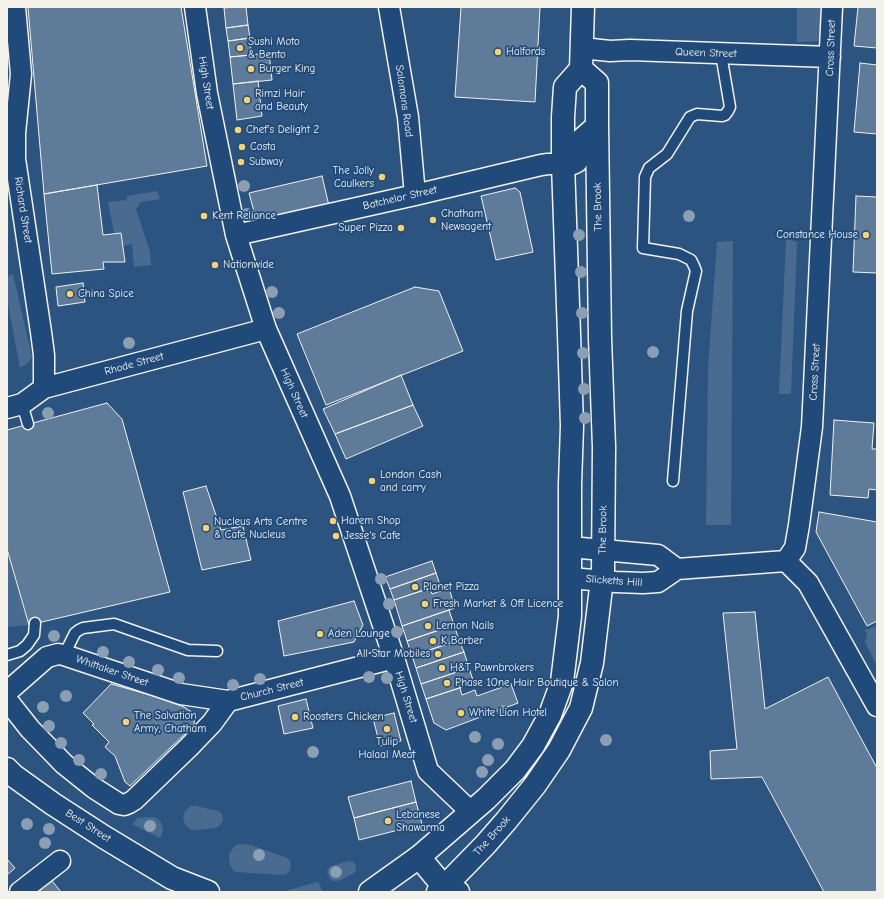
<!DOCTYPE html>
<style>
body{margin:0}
#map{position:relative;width:884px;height:899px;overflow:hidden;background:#2c5481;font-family:"Comic Neue",sans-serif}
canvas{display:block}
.frame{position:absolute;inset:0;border:8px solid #f4f1e8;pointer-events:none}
</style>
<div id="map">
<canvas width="884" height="899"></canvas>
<div class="frame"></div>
</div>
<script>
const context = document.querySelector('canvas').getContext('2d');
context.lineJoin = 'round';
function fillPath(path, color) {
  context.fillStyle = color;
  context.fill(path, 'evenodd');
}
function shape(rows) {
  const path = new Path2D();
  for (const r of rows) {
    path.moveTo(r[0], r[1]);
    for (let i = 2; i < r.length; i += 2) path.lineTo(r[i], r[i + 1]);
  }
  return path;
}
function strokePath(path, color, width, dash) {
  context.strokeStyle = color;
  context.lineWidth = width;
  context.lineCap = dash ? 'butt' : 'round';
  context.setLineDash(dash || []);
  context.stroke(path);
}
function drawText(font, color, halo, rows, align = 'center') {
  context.font = font + ' "Comic Neue",sans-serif';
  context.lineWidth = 3.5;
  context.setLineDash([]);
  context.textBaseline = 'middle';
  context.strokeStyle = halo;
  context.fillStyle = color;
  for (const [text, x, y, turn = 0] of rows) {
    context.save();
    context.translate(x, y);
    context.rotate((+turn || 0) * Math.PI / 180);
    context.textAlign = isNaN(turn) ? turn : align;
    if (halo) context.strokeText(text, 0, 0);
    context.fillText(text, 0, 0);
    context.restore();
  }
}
const green = shape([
 [797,7,824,7,823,34,820,41,797,42],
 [157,191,160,199,141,202,136,209,150,252,151,265,134,267,132,244,122,246,121,233,114,233,108,202,127,200,127,196],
 [786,239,797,242,791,394,779,394],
 [733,241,731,525,706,525,708,368,717,242],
 [13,274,32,357,28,363,20,368,7,299,7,277],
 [7,549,29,625,7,627],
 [877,626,877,666,865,642,867,635,865,630],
 [191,806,196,806,218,811,222,814,223,820,222,822,219,826,215,828,197,830,190,829,185,824,183,818,185,811],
 [154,817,158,819,162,824,163,831,160,838,132,824,138,818],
 [242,844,251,845,287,858,290,861,291,865,290,870,287,874,280,875,237,872,234,871,230,865,229,859,229,854,234,847,236,845],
 [349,861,353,862,356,865,356,870,354,873,343,879,337,881,333,881,330,879,327,872,329,867,331,866],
 [317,882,319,883,323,892,285,892,289,890]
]);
const building = shape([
 [28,7,181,7,207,166,44,194,28,7],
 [233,7,246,7,248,25,226,28,224,8,233,7],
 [461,7,540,7,535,102,455,97,461,7],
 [858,7,877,7,877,48,854,46,858,7],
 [248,25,250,38,228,41,226,28,248,25],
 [250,38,251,55,230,57,228,41,250,38],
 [269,53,272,80,233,84,230,57,269,53],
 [860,63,877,65,877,134,854,132,860,63],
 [258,81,262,116,237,120,233,84,258,81],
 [322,176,329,206,257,223,249,193,322,176],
 [97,185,103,235,121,233,125,262,103,262,104,269,52,274,44,194,97,185],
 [515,188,520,192,533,252,496,260,481,196,515,188],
 [856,196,877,197,877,273,853,272,856,196],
 [83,283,85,302,58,306,56,287,83,283],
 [415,287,439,291,463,351,326,405,297,334,415,287],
 [401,375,413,405,335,434,323,409,401,375],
 [107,403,122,419,170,592,29,625,7,549,7,430,107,403],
 [413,405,423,426,346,459,335,434,413,405],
 [834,420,874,423,872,449,877,449,877,490,869,489,868,498,830,495,834,420],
 [206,486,221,530,243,526,251,560,202,570,183,492,206,486],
 [819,512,877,522,877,621,867,626,816,532,819,512],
 [432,561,436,573,390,589,385,577,432,561],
 [436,573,440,585,394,600,390,589,436,573],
 [430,588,432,594,449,588,455,608,402,626,394,600,430,588],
 [354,601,363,625,354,642,284,656,278,621,354,601],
 [449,610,454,625,407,641,402,626,449,610],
 [755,612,765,709,828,677,877,768,877,892,824,892,762,777,711,779,710,751,737,749,723,613,755,612],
 [454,625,459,640,412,656,407,641,454,625],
 [459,640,464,652,416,668,412,656,459,640],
 [464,652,469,668,421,684,416,668,464,652],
 [469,668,474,683,426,699,421,684,469,668],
 [111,684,154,696,184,707,195,714,194,724,191,728,130,786,125,782,115,756,105,747,109,742,92,725,94,724,83,713,111,684],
 [511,684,518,703,446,730,434,723,426,699,460,688,462,695,475,690,477,696,511,684],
 [306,699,313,728,284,734,278,706,306,699],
 [394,713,401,741,380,746,373,718,394,713],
 [411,781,416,802,354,818,348,797,411,781],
 [416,802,422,824,359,840,354,818,416,802],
 [7,859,15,868,7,875,7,859],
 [49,877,61,892,29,892,49,877]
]);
const lane = shape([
 [22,404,28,424],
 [673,481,687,311,696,271,694,266,691,260,679,254,643,248,645,177,649,168,667,154,690,117,697,114,722,116,725,115,728,111,730,107,721,54],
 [7,655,20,651,27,645,34,635,35,623],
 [64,655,75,633,79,630,83,628,114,624,188,650,217,651]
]);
const street = shape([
 [15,7,21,74,15,133,15,159,41,332,44,355,44,388],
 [195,7,207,93,236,235,266,329,340,496,394,658,428,771,471,812],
 [389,7,408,117,415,195],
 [582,48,610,51,630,50,830,57],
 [236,235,415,195,541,165,548,164,573,164,577,162,579,159,579,145,581,139,597,125],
 [7,408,22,404,44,388,266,329],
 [570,547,658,555,677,569],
 [786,561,795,548,799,525,812,427,813,407,832,7],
 [786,561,808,583,877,706],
 [570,578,616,582,643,583,658,582,677,569,786,561],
 [7,692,47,657,58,654,64,655,181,694,228,701],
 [7,700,30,729,64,764,94,788,119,804,124,805,129,803,134,800,189,747,212,723,228,701,394,658],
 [20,892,60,861]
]);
const secondary = shape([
 [419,857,444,887,458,892]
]);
const primary = shape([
 [7,769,14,776,53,804,104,837,172,878,208,892],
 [370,892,419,857,486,799,515,770,533,746,550,715,562,682,570,616,570,484,572,426,569,334,563,164,563,117,565,87,581,69,583,7],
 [438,892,444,887,485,845,506,821,535,785,559,750,581,708,592,663,603,571,604,447,600,338,597,125,597,83,581,69]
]);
const trees = [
 [244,186],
 [247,214],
 [689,216],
 [579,235],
 [581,272],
 [272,292],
 [279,313],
 [582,313],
 [129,343],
 [653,352],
 [583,353],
 [584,389],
 [48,413],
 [585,418],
 [381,579],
 [389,604],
 [397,632],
 [54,636],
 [103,652],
 [129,662],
 [158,670],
 [369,677],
 [179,678],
 [387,678],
 [260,679],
 [233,685],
 [66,696],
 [43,707],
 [503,711],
 [49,726],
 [475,737],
 [606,740],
 [61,743],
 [498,744],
 [313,752],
 [79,760],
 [488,760],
 [482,772],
 [101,774],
 [27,824],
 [150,826],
 [49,829],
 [45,843],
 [259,855],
 [336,872]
];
const markers = [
 [240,48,4,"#ffd166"],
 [498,52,4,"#ffd166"],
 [251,69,4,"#ffd166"],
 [247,100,4,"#ffd166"],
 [238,130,4,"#ffd166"],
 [242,147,4,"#ffd166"],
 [241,162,4,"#ffd166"],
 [382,177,4,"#ffd166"],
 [204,216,4,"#ffd166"],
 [433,220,4,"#ffd166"],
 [401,228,4,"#ffd166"],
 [866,235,4,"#ffd166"],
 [215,265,4,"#ffd166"],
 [70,294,4,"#ffd166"],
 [372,481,4,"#ffd166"],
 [333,521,4,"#ffd166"],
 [206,528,4,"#ffd166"],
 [336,536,4,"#ffd166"],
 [415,587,4,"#ffd166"],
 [425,604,4,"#ffd166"],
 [428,626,4,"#ffd166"],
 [320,634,4,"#ffd166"],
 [433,641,4,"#ffd166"],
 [438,654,4,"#ffd166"],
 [442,668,4,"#ffd166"],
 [447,683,4,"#ffd166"],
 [461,713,4,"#ffd166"],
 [295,717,4,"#ffd166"],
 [126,722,4,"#ffd166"],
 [387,729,4,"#ffd166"],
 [388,821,4,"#ffd166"]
];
const poiNames = [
 ["Sushi Moto",248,42],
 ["& Bento",248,55],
 ["Halfords",506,52],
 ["Burger King",259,69],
 ["Rimzi Hair",255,94],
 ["and Beauty",255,107],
 ["Chef's Delight 2",246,130],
 ["Costa",250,147],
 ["Subway",249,162],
 ["The Jolly",374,171,"right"],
 ["Caulkers",374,184,"right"],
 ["Chatham",441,214],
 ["Newsagent",441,227],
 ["Kent Reliance",212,216],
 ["Super Pizza",393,228,"right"],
 ["Constance House",858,235,"right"],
 ["Nationwide",223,265],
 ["China Spice",78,294],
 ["London Cash",380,475],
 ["and carry",380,488],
 ["Harem Shop",341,521],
 ["Nucleus Arts Centre",214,522],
 ["& Cafe Nucleus",214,535],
 ["Jesse's Cafe",344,536],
 ["Planet Pizza",423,587],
 ["Fresh Market & Off Licence",433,604],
 ["Lemon Nails",436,626],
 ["Aden Lounge",328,634],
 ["K Barber",441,641],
 ["All Star Mobiles",430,654,"right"],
 ["H&T Pawnbrokers",450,668],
 ["Phase 1One Hair Boutique & Salon",455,683],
 ["White Lion Hotel",469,713],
 ["The Salvation",134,716],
 ["Army, Chatham",134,729],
 ["Roosters Chicken",303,717],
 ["Tulip",387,742,"center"],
 ["Halaal Meat",387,755,"center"],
 ["Lebanese",396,815],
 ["Shawarma",396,828]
];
const streetNames = [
 ["Cross Street",831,48,-88],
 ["Queen Street",706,53,2],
 ["High Street",206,83,81],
 ["Solomons Road",404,101,82],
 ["Batchelor Street",400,198,-13],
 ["The Brook",598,207,-91],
 ["Richard Street",23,210,81],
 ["Rhode Street",134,364,-15],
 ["Cross Street",815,372,-87],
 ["High Street",294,393,66],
 ["The Brook",603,530,-89],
 ["Slicketts Hill",614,581,4],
 ["Whittaker Street",112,671,19],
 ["Church Street",272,690,-14],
 ["High Street",406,697,73],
 ["Best Street",88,826,33],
 ["The Brook",492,836,-48]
];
fillPath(green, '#496b90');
fillPath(building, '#5e7b9a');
strokePath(building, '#f4f1e8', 1);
strokePath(lane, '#f4f1e8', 13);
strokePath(street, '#f4f1e8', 23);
strokePath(secondary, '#f4f1e8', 25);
strokePath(primary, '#f4f1e8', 25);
strokePath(lane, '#1f4a7a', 10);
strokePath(street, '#1f4a7a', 20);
strokePath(secondary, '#1f4a7a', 22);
strokePath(primary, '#1f4a7a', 22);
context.fillStyle = '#8c9fb2';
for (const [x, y] of trees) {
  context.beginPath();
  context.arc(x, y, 6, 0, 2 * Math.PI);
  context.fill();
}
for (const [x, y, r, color] of markers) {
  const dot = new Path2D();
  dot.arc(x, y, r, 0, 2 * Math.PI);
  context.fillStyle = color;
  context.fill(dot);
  strokePath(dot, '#1f4a7a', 1.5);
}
drawText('11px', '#f4f1e8', '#1f4a7a', poiNames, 'left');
drawText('11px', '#f4f1e8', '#1f4a7a', streetNames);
</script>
